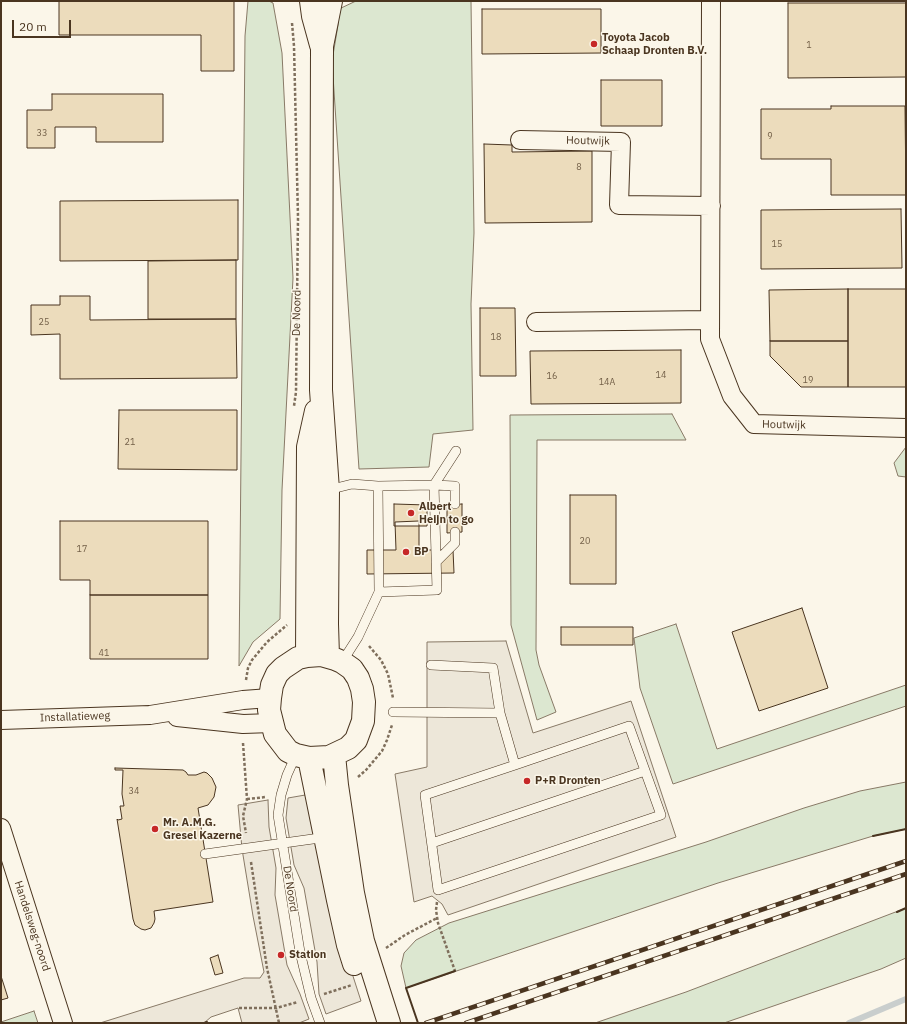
<!DOCTYPE html>
<style>
body{margin:0}
#map{position:relative;width:907px;height:1024px;overflow:hidden;background:#fbf6e9;font-family:"IBM Plex Sans",sans-serif}
canvas{display:block}
.frame{position:absolute;inset:0;border:2px solid #4a3520;pointer-events:none}
.scale{position:absolute;left:12px;top:20px;width:59px;height:18px;box-sizing:border-box;border:2px solid #4a3520;border-top:0;padding-left:5px;font-size:12px;line-height:14px;white-space:nowrap;color:#4a3520;-webkit-text-stroke:3px #fbf6e9;paint-order:stroke}
</style>
<div id="map">
<canvas width="907" height="1024"></canvas>
<div class="frame"></div>
<div class="scale">20 m</div>
</div>
<script>
const context = document.querySelector('canvas').getContext('2d');
context.lineJoin = 'round';
function fillPath(path, color) {
  context.fillStyle = color;
  context.fill(path, 'evenodd');
}
function shape(rows) {
  const path = new Path2D();
  for (const r of rows) {
    path.moveTo(r[0], r[1]);
    for (let i = 2; i < r.length; i += 2) path.lineTo(r[i], r[i + 1]);
  }
  return path;
}
function strokePath(path, color, width, dash) {
  context.strokeStyle = color;
  context.lineWidth = width;
  context.lineCap = dash ? 'butt' : 'round';
  context.setLineDash(dash || []);
  context.stroke(path);
}
function drawText(font, color, halo, rows, align = 'center') {
  context.font = font + ' "IBM Plex Sans",sans-serif';
  context.lineWidth = 3;
  context.setLineDash([]);
  context.textBaseline = 'middle';
  context.strokeStyle = halo;
  context.fillStyle = color;
  for (const [text, x, y, turn = 0] of rows) {
    context.save();
    context.translate(x, y);
    context.rotate((+turn || 0) * Math.PI / 180);
    context.textAlign = isNaN(turn) ? turn : align;
    if (halo) context.strokeText(text, 0, 0);
    context.fillText(text, 0, 0);
    context.restore();
  }
}
const green = shape([
 [248,1,269,1,273,3,282,53,293,278,282,490,280,619,253,642,239,666,245,36,248,1],
 [356,1,471,1,474,233,471,304,473,430,433,434,429,467,359,469,332,61,338,25,339,9,356,1],
 [672,414,686,440,537,440,536,650,539,665,556,712,537,720,511,625,510,415,672,414],
 [906,447,906,477,898,476,894,463,906,447],
 [676,624,717,749,906,685,906,706,673,784,640,688,634,638,676,624],
 [906,782,906,829,873,836,718,883,406,988,401,966,404,953,416,940,449,923,706,842,804,808,860,791,906,782],
 [906,908,906,958,881,969,724,1023,595,1023,686,992,906,908],
 [34,1011,38,1023,1,1023,1,1022,34,1011]
]);
const parking = shape([
 [506,641,533,733,631,701,676,837,448,915,442,904,432,896,414,902,395,774,427,767,427,642,506,641],
 [311,794,351,970,361,1001,326,1014,319,994,317,962,304,888,294,865,286,818,288,798,311,794],
 [268,800,269,827,276,868,275,895,287,965,300,994,309,1019,299,1023,242,1023,238,1008,211,1017,204,1023,100,1023,244,978,260,978,264,972,253,916,242,849,238,805,268,800]
]);
const stream = shape([
 [849,1023,906,999]
]);
const building = shape([
 [59,1,234,1,234,71,201,71,201,35,59,35,59,1],
 [788,3,906,3,906,77,788,78,788,3],
 [482,9,601,9,601,53,482,54,482,9],
 [601,80,662,80,662,126,601,126,601,80],
 [52,94,163,94,163,142,96,142,96,127,55,127,55,148,27,148,27,110,52,110,52,94],
 [831,106,905,106,906,195,831,195,831,159,761,159,761,109,831,109,831,106],
 [484,144,512,145,512,152,592,151,592,222,485,223,484,144],
 [238,200,238,260,60,261,60,201,238,200],
 [901,209,902,268,761,269,761,210,901,209],
 [236,260,236,319,148,319,148,261,236,260],
 [848,289,848,341,770,341,769,290,848,289],
 [848,289,906,289,906,387,848,387,848,289],
 [60,296,90,296,90,320,236,319,237,378,60,379,60,334,31,335,31,305,60,305,60,296],
 [480,308,515,308,516,376,480,376,480,308],
 [770,341,848,341,848,387,801,387,770,356,770,341],
 [681,350,681,403,531,404,530,351,681,350],
 [119,410,237,410,237,470,118,469,119,410],
 [570,495,616,495,616,584,570,584,570,495],
 [394,504,427,505,427,526,394,526,394,504],
 [462,504,462,532,447,533,447,505,462,504],
 [60,521,208,521,208,595,90,595,90,580,60,580,60,521],
 [419,521,419,550,453,550,454,573,367,574,367,550,396,550,395,522,419,521],
 [90,595,208,595,208,659,90,659,90,595],
 [802,608,828,688,759,711,732,632,802,608],
 [561,627,633,627,633,645,561,645,561,627],
 [115,768,183,770,186,772,188,775,196,775,204,772,207,773,212,778,216,787,214,797,208,805,198,808,213,902,154,911,155,919,154,923,151,928,145,930,141,929,135,925,133,919,117,819,118,820,122,819,120,806,124,806,122,794,123,770,115,770,115,768],
 [218,955,223,973,215,975,210,958,218,955],
 [1,976,8,998,1,1000,1,976]
]);
const path = shape([
 [292,23,294,46,298,217,296,392,294,406],
 [369,646,381,660,388,674,393,698],
 [246,680,248,668,252,660,267,642,287,625],
 [243,743,247,799,243,816,246,833],
 [358,777,366,770,382,751,387,740,392,725],
 [247,799,266,797],
 [251,862,267,968,279,1023],
 [437,902,436,910,438,923,455,971],
 [386,948,405,935,437,918],
 [324,994,352,985],
 [239,1008,276,1008,298,1002]
]);
const lane = shape([
 [378,486,434,485,456,451],
 [328,490,352,484,378,486,379,592,358,637,342,662],
 [436,562,455,543,455,532],
 [379,592,437,590,434,485,455,486,455,504],
 [393,712,500,713,493,668,431,665],
 [500,713,515,765,425,795,438,890,661,815,629,726,515,765],
 [296,755,287,775,281,795,278,815,300,952,311,998,320,1023],
 [432,843,645,771],
 [205,854,327,837]
]);
const street = shape([
 [711,1,710,339,732,396,754,424,906,428],
 [520,140,621,142,619,205,711,206],
 [536,322,710,320],
 [177,717,243,724,272,723],
 [1,720,150,715,243,700,270,698],
 [1,828,63,1023]
]);
const secondary = shape([
 [311,1,313,16,321,45],
 [321,655,335,659,342,662,352,669,358,678,362,689,364,702,363,721,356,740,348,748,329,757,309,758,296,755,288,751,275,734,269,710,270,698,272,685,277,674,283,668,298,658,307,656,321,655],
 [307,656,308,447,316,411],
 [328,656,327,624,328,490,321,390,322,46,331,1],
 [334,755,337,785,353,893,363,941,389,1023],
 [309,758,338,900,348,945,354,964]
]);
const rail = shape([
 [426,1023,906,861],
 [466,1023,906,874]
]);
const wall = shape([
 [873,836,906,829],
 [897,912,906,908],
 [204,1023,207,1022],
 [418,1023,406,988,455,971]
]);
const markers = [
 [594,44,4,"#c62828"],
 [411,513,4,"#c62828"],
 [406,552,4,"#c62828"],
 [527,781,4,"#c62828"],
 [155,829,4,"#c62828"],
 [281,955,4,"#c62828"]
];
const numberNames = [
 ["1",809,45],
 ["33",42,133],
 ["9",770,136],
 ["8",579,167],
 ["15",777,244],
 ["25",44,322],
 ["18",496,337],
 ["14",661,375],
 ["16",552,376],
 ["19",808,380],
 ["14A",607,382],
 ["21",130,442],
 ["20",585,541],
 ["17",82,549],
 ["41",104,653],
 ["34",134,791]
];
const poiNames = [
 ["Toyota Jacob",602,38],
 ["Schaap Dronten B.V.",602,51],
 ["Albert",419,507],
 ["Heijn to go",419,520],
 ["BP",414,552],
 ["P+R Dronten",535,781],
 ["Mr. A.M.G.",163,823],
 ["Gresel Kazerne",163,836],
 ["Station",289,955]
];
const streetNames = [
 ["Houtwijk",588,141,1],
 ["De Noord",297,313,-89],
 ["Houtwijk",784,425,1],
 ["Installatieweg",75,717,-2],
 ["De Noord",290,889,81],
 ["Handelsweg-noord",32,926,72]
];
fillPath(green, '#dce7d0');
strokePath(green, '#887966', 1);
fillPath(parking, '#ede7d9');
strokePath(parking, '#887966', 1);
strokePath(stream, '#c9cecd', 6);
fillPath(building, '#ecdcbc');
strokePath(building, '#4a3520', 1);
strokePath(lane, '#4a3520', 10);
strokePath(street, '#4a3520', 20);
strokePath(secondary, '#4a3520', 24);
strokePath(path, '#7f6f5c', 2.5, [3, 2]);
strokePath(lane, '#fbf6e9', 9);
strokePath(street, '#fbf6e9', 18);
strokePath(secondary, '#fbf6e9', 22);
strokePath(rail, '#4a3520', 4.5);
strokePath(rail, '#fbf6e9', 3, [9]);
strokePath(wall, '#4a3520', 2);
for (const [x, y, r, color] of markers) {
  const dot = new Path2D();
  dot.arc(x, y, r, 0, 2 * Math.PI);
  context.fillStyle = color;
  context.fill(dot);
  strokePath(dot, '#fbf6e9', 1.5);
}
drawText('9px', '#725f47', null, numberNames);
drawText('bold 11px', '#4a3520', '#fbf6e9', poiNames, 'left');
drawText('11px', '#4a3520', '#fbf6e9', streetNames);
</script>
